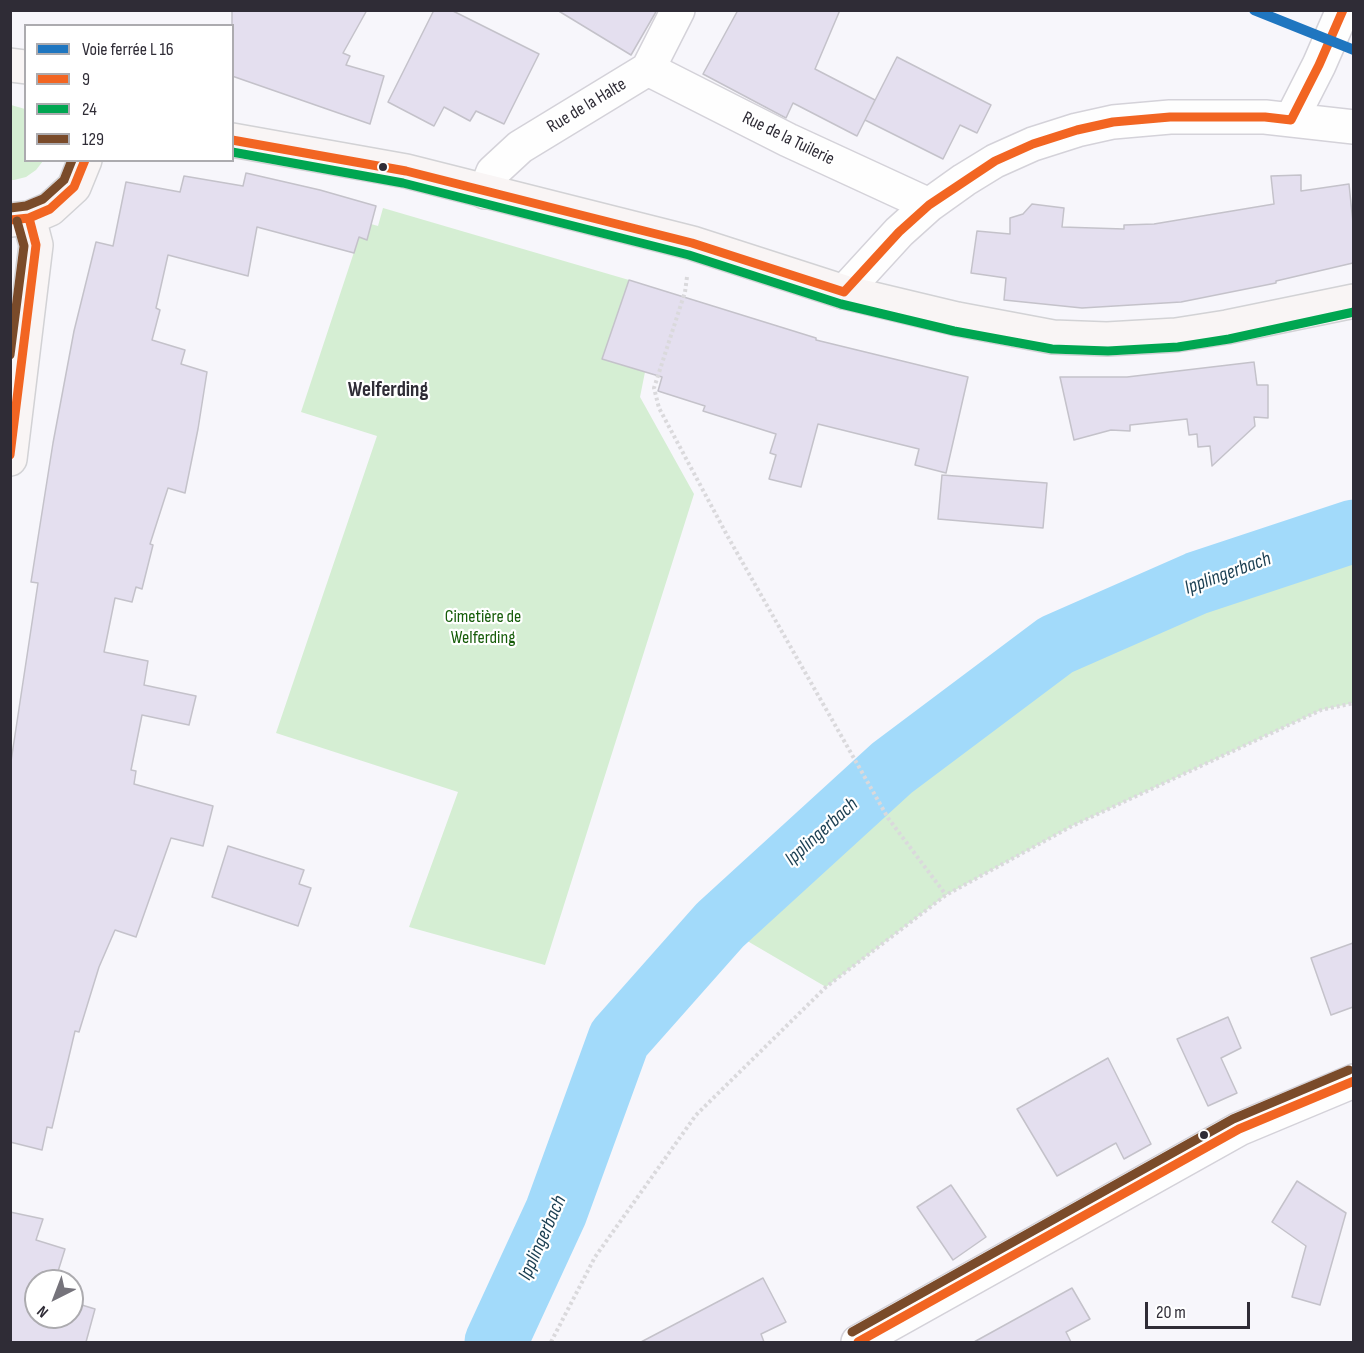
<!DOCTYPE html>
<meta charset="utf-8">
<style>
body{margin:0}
#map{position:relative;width:1364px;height:1353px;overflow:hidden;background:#f7f6fb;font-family:"Sofia Sans Condensed",sans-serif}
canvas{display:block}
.frame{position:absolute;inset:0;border:12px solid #2f2c36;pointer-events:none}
.legend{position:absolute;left:24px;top:24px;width:210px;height:138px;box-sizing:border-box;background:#fff;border:2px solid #acabaf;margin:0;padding:8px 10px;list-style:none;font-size:18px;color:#2f2c36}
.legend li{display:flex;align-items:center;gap:12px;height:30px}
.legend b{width:30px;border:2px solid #acabaf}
.north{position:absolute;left:24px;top:1269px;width:60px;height:60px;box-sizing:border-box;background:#fff;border:2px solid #acabaf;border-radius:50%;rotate:222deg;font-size:16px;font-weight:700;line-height:24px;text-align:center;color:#2f2c36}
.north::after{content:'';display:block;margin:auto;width:21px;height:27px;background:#75737b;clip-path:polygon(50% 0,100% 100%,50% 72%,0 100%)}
.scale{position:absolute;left:1145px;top:1302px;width:105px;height:27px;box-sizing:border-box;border:3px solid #2f2c36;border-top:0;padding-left:8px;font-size:18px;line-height:21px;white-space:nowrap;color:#2f2c36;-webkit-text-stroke:4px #fff;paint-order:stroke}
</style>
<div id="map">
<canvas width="1364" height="1353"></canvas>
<div class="frame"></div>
<ul class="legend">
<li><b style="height:8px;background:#1f76c0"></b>Voie ferrée L 16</li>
<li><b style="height:8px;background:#f26522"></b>9</li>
<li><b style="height:8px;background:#00a651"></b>24</li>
<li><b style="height:8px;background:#7a4b2a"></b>129</li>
</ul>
<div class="north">N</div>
<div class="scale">20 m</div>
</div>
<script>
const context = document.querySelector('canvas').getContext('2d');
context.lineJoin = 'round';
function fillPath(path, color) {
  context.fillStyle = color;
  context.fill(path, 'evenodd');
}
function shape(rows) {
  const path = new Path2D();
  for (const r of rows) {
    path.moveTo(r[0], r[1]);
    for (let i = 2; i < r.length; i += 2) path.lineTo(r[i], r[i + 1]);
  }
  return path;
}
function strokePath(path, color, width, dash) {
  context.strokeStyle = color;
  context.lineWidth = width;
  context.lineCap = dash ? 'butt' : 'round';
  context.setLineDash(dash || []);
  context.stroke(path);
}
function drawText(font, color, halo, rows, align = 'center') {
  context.font = font + ' "Sofia Sans Condensed",sans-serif';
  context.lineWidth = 4.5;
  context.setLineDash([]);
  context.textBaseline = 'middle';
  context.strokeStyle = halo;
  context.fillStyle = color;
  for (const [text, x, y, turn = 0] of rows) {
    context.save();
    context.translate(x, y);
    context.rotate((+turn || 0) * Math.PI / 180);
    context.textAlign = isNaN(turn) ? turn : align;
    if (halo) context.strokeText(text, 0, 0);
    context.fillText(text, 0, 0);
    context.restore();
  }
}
const green = shape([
 [11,105,25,109,26,160,43,161,36,170,26,177,14,180,11,180],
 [383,208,629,280,602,359,645,372,640,397,694,494,545,965,409,927,458,792,276,733,377,436,301,412,359,237,367,239,371,224,378,226],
 [1353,524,1353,703,1321,710,1072,826,946,895,826,987,720,925,892,768,1056,645,1197,583,1350,532]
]);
const river = shape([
 [496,1342,556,1212,619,1039,720,925,892,768,1056,645,1197,583,1354,531]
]);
const building = shape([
 [232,10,367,10,343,53,350,56,346,65,384,76,370,124,232,76,232,10],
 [434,10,451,10,539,54,504,124,476,111,470,121,444,107,434,126,388,102,434,10],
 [557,10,657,10,631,55,557,10],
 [738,10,840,10,815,69,875,100,857,136,793,103,786,118,703,74,738,10],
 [897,57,991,105,977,133,960,125,943,159,865,120,897,57],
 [246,173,320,190,376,206,367,240,359,237,354,253,257,227,248,276,168,255,156,308,160,310,152,340,185,350,181,364,207,372,198,429,185,493,168,488,150,544,153,545,142,589,136,587,132,602,115,598,104,652,148,661,144,685,196,696,189,725,142,715,131,770,136,771,134,784,213,806,203,846,171,838,136,937,115,930,99,967,79,1032,75,1031,52,1128,47,1127,42,1150,10,1142,10,768,38,583,31,582,53,443,74,331,96,242,113,246,126,182,180,192,184,176,243,186,246,173],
 [1301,175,1301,191,1349,184,1353,223,1353,263,1276,281,1276,283,1181,302,1082,308,1004,300,1006,278,971,273,977,231,1010,234,1010,218,1023,214,1032,204,1064,208,1062,227,1124,229,1124,225,1154,224,1274,204,1271,176,1301,175],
 [629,280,816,338,816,340,968,377,946,473,915,465,919,449,818,424,801,487,769,479,776,455,770,453,776,434,703,411,705,406,658,391,662,377,602,359,629,280],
 [1254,362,1257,385,1268,385,1268,418,1254,417,1255,426,1212,466,1210,446,1198,447,1197,434,1189,435,1187,419,1130,425,1130,431,1111,430,1074,440,1060,377,1127,377,1254,362],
 [942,475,1047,483,1043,528,938,519,942,475],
 [228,846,304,870,299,884,311,888,298,926,212,897,228,846],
 [1353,943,1353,1007,1331,1015,1311,958,1353,943],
 [1228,1017,1241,1048,1221,1058,1237,1093,1208,1106,1177,1039,1228,1017],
 [1108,1058,1151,1144,1124,1159,1116,1143,1057,1176,1017,1109,1108,1058],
 [1297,1181,1346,1213,1320,1305,1292,1297,1306,1246,1272,1222,1297,1181],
 [951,1185,986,1237,953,1260,917,1207,951,1185],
 [10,1212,43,1219,36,1240,65,1249,55,1281,36,1281,36,1317,72,1317,72,1302,95,1309,86,1342,10,1342,10,1212],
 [763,1278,786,1322,761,1334,764,1342,641,1342,763,1278],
 [1072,1288,1090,1319,1066,1332,1071,1342,974,1342,1072,1288]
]);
const path = shape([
 [687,277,685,292,654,388,659,408,728,537,888,818,946,895],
 [551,1342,595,1257,696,1115,826,987,946,895,1072,826,1321,710,1354,703]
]);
const minor = shape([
 [648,69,788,140,929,205],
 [1291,120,1319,65,1343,10],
 [485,192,493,172,520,147,648,69,678,10],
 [844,292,899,232,929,205,964,180,995,161,1033,144,1077,130,1113,122,1170,117,1265,117,1354,127],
 [858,1342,1239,1129,1354,1081]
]);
const major = shape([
 [10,65,26,67],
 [232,140,406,171,692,243,844,292,957,319,1053,337,1107,339,1176,335,1227,327,1354,301],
 [10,220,29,218,50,209,74,187,85,160],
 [10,459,36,245,29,218]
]);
const bus1 = shape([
 [232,140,406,171,692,243,844,292,899,232,929,205,995,161,1033,144,1077,130,1113,122,1170,117,1265,117,1291,120,1319,65,1343,10],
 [10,220,29,218,50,209,74,187,85,160],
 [10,455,36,245,29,218],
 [858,1342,1239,1129,1354,1081]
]);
const bus2 = shape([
 [232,152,403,183,689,255,841,304,954,331,1052,349,1108,351,1178,347,1229,339,1354,312]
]);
const bus3 = shape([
 [10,208,26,206,43,199,64,180,72,160],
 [10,355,24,246,17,221],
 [852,1332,1233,1119,1349,1070]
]);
const rail1 = shape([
 [1254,10,1354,50]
]);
const markers = [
 [383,167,5,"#2f2c36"],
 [1204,1135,5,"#2f2c36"]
];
const streetNames = [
 ["Rue de la Halte",587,106,-31],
 ["Rue de la Tuilerie",788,139,26]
];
const parkNames = [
 ["Cimetière de",483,617],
 ["Welferding",483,638]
];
const waterNames = [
 ["Ipplingerbach",1228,574,-20],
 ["Ipplingerbach",822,832,-42],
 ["Ipplingerbach",543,1238,-66]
];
const quarterNames = [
 ["Welferding",388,391]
];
fillPath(green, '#d5eed3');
strokePath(river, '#a2dafa', 63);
fillPath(building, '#e4dfef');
strokePath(building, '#c4c2ca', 1.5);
strokePath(minor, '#d4d2d9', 36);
strokePath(major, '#d2d2d5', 36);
strokePath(path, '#dad9dc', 4, [3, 3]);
strokePath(minor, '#fefefe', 33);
strokePath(major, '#f9f5f5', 33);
strokePath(bus1, '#f26522', 9);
strokePath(bus2, '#00a651', 9);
strokePath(bus3, '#7a4b2a', 9);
strokePath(rail1, '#1f76c0', 10);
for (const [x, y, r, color] of markers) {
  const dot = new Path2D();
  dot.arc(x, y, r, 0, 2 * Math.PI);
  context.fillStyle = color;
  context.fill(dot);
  strokePath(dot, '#fff', 2);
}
drawText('18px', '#2f2c36', '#fff', streetNames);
drawText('18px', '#165c09', '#fff', parkNames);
drawText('italic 20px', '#1b3f52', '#fff', waterNames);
drawText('bold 21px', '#2f2c36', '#fff', quarterNames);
</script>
